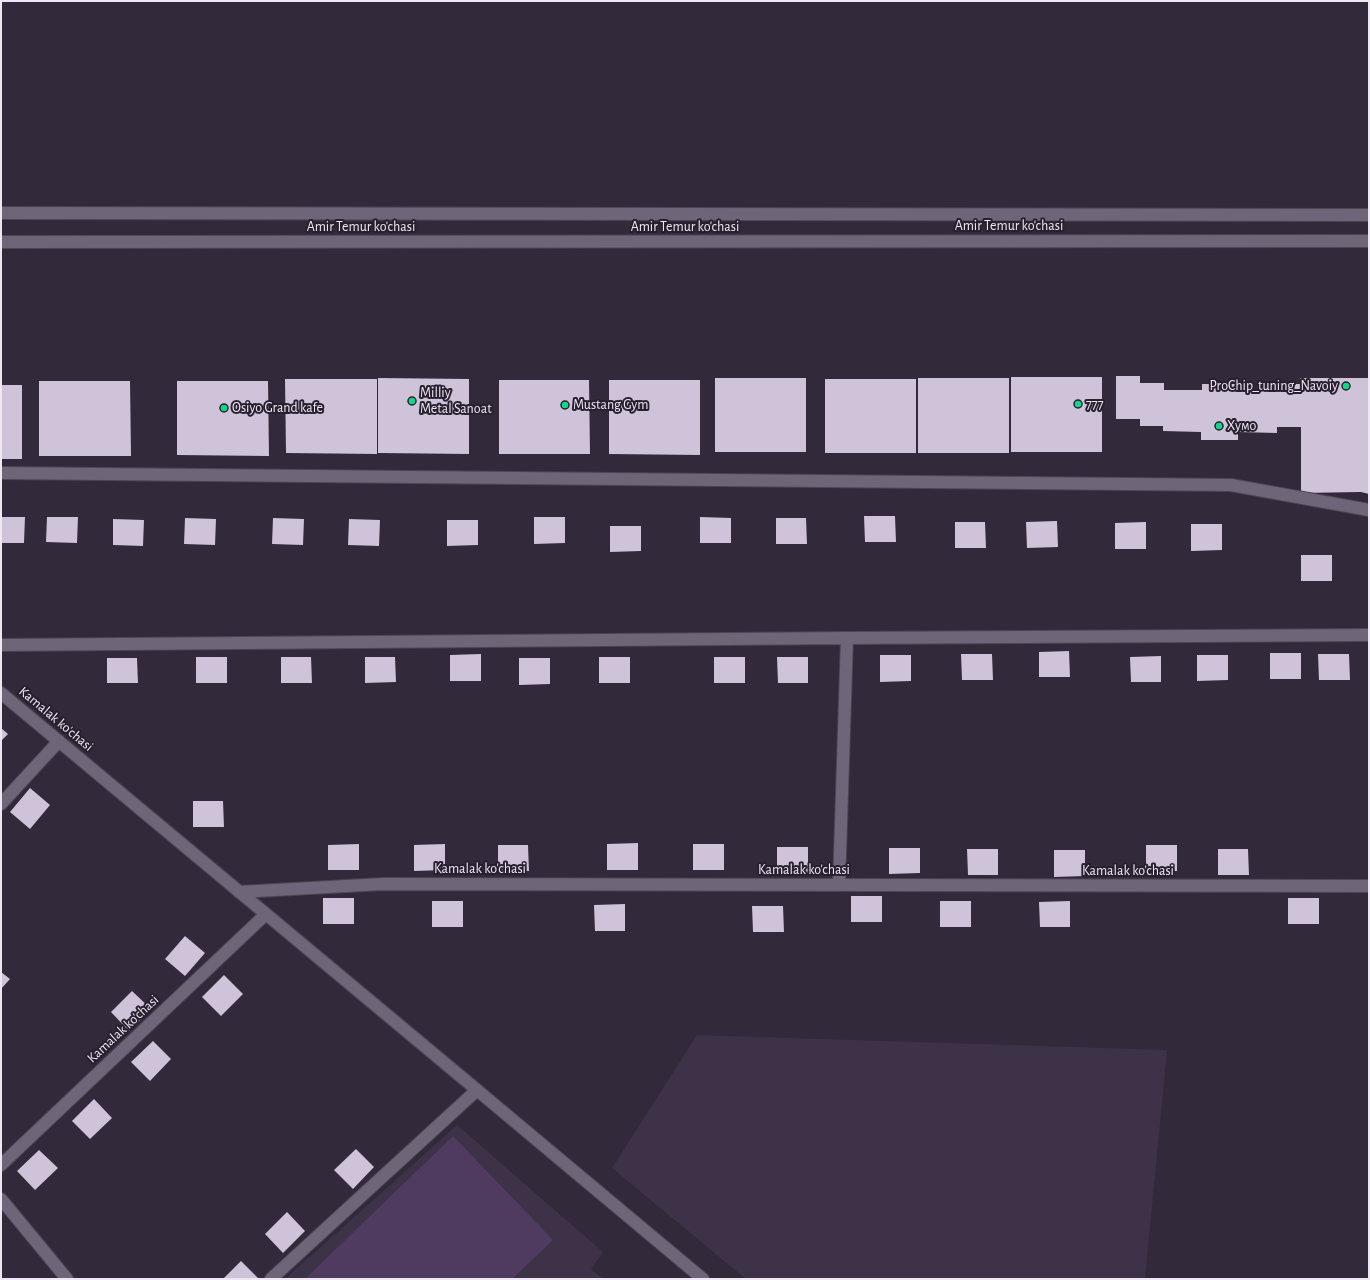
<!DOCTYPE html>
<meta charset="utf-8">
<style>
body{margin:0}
#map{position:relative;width:1370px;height:1280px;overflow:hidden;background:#32293a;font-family:"Alegreya Sans",sans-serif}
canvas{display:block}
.frame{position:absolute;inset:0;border:2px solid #eee8f3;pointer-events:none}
</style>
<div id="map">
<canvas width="1370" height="1280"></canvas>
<div class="frame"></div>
</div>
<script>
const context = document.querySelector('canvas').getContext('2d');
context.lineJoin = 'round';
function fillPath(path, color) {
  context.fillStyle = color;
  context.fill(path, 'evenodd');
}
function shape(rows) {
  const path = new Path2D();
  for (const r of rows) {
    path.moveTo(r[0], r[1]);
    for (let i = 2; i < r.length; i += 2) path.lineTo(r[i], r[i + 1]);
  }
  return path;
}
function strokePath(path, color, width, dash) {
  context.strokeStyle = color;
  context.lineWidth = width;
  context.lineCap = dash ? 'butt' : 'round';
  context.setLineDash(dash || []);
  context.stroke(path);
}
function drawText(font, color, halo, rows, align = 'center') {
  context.font = font + ' "Alegreya Sans",sans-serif';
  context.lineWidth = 4;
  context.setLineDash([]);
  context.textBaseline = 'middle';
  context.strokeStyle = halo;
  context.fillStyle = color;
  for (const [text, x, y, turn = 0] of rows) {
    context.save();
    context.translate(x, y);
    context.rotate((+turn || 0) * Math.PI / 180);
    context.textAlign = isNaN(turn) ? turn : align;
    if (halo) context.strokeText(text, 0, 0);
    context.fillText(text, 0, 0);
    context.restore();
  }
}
const built = shape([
 [697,1035,1167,1050,1145,1279,746,1279,612,1168],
 [457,1125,603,1252,591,1269,603,1279,285,1279]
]);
const green = shape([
 [453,1136,553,1240,512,1279,305,1279]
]);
const building = shape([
 [1116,376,1140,376,1140,383,1164,383,1164,390,1202,390,1202,384,1239,384,1239,391,1277,391,1277,384,1300,384,1300,378,1369,378,1369,494,1361,492,1301,493,1301,427,1277,427,1277,433,1238,432,1238,440,1201,440,1201,432,1163,431,1163,426,1140,426,1140,419,1116,419],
 [1011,377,1102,377,1102,452,1011,452],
 [378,378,469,379,469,454,378,453],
 [715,378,806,378,806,452,715,452],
 [918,378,1009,378,1009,453,918,453],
 [285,379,377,379,377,454,286,453],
 [825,379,916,379,916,453,825,453],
 [499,380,589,380,590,454,499,454],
 [609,380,700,380,700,455,609,454],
 [39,381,130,381,131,456,39,456],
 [177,381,268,381,269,456,177,455],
 [1,385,22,385,22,459,1,459],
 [864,516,895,516,896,542,865,542],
 [1,517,25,517,24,543,1,543],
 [47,517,78,517,77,543,46,542],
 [534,517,565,517,565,543,534,544],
 [700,517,731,518,731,543,700,543],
 [185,518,216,519,215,545,184,544],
 [273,518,304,519,303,545,272,544],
 [776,518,806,518,807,544,776,544],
 [113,519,144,520,143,546,113,545],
 [349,519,380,520,379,546,348,545],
 [447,520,478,520,478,545,447,546],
 [1057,521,1058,547,1027,548,1026,522],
 [955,522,985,522,986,548,955,548],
 [1146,522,1146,549,1115,549,1115,523],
 [1191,524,1222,524,1222,550,1191,551],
 [610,526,641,526,641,551,610,552],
 [1301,555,1332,555,1332,581,1301,581],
 [1069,651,1070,677,1039,677,1039,652],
 [1270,653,1301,653,1301,679,1270,679],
 [481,654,481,681,450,681,450,655],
 [961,654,992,654,993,680,962,680],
 [1318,654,1349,654,1350,680,1319,680],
 [880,655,911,655,911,681,880,682],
 [1197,655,1228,655,1228,680,1197,681],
 [1161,656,1161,682,1131,682,1130,657],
 [196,657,227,657,227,683,196,683],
 [281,657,311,657,312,683,281,683],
 [365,657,395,657,396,682,365,683],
 [599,657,630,657,630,683,599,683],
 [714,657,745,657,745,683,714,683],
 [777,657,808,657,808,683,778,683],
 [107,658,137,658,138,683,107,683],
 [519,658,550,658,550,684,519,685],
 [1,728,8,734,1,741],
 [30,788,50,805,30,829,10,812],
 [193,801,223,801,224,827,193,827],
 [638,843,638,870,607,870,607,844],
 [359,844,359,870,328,870,328,845],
 [445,844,445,870,414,871,414,845],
 [693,844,724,844,724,870,693,870],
 [498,845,528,845,529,871,498,871],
 [1146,845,1177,845,1177,871,1146,871],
 [777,847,808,847,808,873,777,873],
 [889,848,920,848,920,873,889,874],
 [967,849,998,849,998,875,968,875],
 [1218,849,1248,849,1249,875,1218,875],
 [1054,850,1085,850,1085,876,1054,877],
 [851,896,882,896,882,922,851,922],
 [323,898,354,898,354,924,323,924],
 [1288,898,1319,898,1319,924,1288,924],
 [432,901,463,901,463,927,432,927],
 [940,901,971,901,971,927,940,927],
 [1070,901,1070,927,1040,927,1039,902],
 [625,904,625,931,595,931,594,905],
 [752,906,783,906,784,932,753,932],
 [185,936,205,953,185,976,165,959],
 [1,972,10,979,1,989],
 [224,975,243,994,221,1016,202,997],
 [132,991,151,1009,129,1031,111,1012],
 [153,1041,171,1059,150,1081,131,1062],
 [94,1099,112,1118,90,1139,72,1121],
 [356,1149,374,1167,353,1189,334,1170],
 [39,1150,58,1168,35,1190,17,1171],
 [287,1212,305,1231,283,1253,265,1234],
 [241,1261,259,1279,223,1279]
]);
const lane = shape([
 [477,1090,703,1279]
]);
const street = shape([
 [1,473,1231,485,1369,510],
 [1,645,847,638,1369,635],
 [1,693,477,1090,271,1279],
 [1,804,59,741],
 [839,885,847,638],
 [239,892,383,884,1369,886],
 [1,1165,266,914],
 [1,1199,67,1279]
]);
const secondary = shape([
 [1,213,1369,215],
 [1,242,1369,241]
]);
const markers = [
 [1346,386,4,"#0ed98a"],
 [412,401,4,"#0ed98a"],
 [1078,404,4,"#0ed98a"],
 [565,405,4,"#0ed98a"],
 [224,408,4,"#0ed98a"],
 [1219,426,4,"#0ed98a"]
];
const streetNames = [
 ["Amir Temur ko'chasi",1009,226],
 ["Amir Temur ko'chasi",361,227],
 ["Amir Temur ko'chasi",685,227],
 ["Kamalak ko'chasi",56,719,40],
 ["Kamalak ko'chasi",480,869],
 ["Kamalak ko'chasi",804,870],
 ["Kamalak ko'chasi",1128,871],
 ["Kamalak ko'chasi",123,1029,-43]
];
const poiNames = [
 ["ProChip_tuning_Navoiy",1338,386,"right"],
 ["Milliy",420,393],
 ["Metal Sanoat",420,409],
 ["777",1086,404],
 ["Mustang Gym",573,405],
 ["Osiyo Grand kafe",232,408],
 ["Хумо",1227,426]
];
fillPath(built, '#3e3248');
fillPath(green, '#4f3b60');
fillPath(building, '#cec3d9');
strokePath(lane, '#4c4553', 14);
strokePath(street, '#4c4553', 14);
strokePath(secondary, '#4c4553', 14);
strokePath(lane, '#6f6578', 12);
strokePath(street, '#6f6578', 12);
strokePath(secondary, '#6f6578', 12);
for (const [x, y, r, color] of markers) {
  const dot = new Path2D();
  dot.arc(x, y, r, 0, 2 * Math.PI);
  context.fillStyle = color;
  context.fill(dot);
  strokePath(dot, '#281f2f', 1.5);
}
drawText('14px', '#eee8f3', '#281f2f', streetNames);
drawText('14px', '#eee8f3', '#281f2f', poiNames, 'left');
</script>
